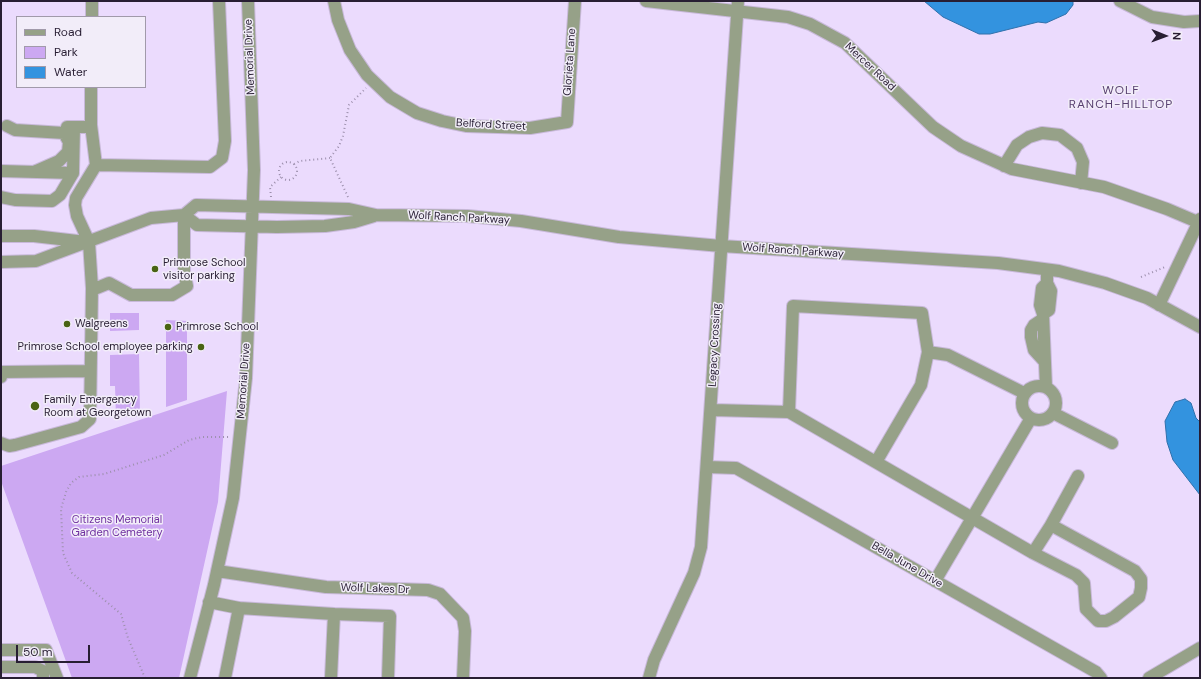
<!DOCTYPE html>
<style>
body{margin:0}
#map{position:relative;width:1201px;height:679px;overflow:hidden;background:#ebdbfd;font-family:"DM Sans",sans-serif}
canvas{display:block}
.frame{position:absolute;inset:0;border:2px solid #281e33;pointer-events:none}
.legend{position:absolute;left:16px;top:16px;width:130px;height:72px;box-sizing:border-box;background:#f2edf9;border:1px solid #a19aaa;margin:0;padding:5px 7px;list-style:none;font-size:12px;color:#281e33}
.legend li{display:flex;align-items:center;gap:8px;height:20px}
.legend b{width:20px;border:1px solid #a19aaa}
.north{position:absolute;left:1145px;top:16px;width:40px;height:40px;-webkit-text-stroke:3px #f2edf9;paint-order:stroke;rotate:91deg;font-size:11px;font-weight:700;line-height:16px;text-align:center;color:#281e33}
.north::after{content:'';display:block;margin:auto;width:14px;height:18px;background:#281e33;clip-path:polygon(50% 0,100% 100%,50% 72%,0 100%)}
.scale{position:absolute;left:16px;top:645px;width:74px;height:18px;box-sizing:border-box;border:2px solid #281e33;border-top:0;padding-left:5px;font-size:12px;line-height:14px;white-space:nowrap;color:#281e33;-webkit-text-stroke:3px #f2edf9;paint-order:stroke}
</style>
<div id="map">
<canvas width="1201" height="679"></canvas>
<div class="frame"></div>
<ul class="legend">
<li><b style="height:5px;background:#96a188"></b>Road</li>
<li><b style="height:11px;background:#cca8f2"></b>Park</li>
<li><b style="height:11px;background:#3393df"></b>Water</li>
</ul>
<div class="north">N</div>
<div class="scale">50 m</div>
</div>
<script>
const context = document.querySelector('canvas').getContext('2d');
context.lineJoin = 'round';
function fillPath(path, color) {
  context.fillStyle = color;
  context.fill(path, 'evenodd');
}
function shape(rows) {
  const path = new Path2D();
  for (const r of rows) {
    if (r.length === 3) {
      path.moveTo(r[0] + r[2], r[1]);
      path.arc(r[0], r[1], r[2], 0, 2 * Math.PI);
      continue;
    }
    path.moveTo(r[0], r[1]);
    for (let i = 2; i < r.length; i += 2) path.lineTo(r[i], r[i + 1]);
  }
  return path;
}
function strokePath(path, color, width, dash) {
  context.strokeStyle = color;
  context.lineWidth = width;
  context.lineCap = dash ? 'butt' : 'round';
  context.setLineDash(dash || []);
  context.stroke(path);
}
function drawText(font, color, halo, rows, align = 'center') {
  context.font = font + ' "DM Sans",sans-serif';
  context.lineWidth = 3;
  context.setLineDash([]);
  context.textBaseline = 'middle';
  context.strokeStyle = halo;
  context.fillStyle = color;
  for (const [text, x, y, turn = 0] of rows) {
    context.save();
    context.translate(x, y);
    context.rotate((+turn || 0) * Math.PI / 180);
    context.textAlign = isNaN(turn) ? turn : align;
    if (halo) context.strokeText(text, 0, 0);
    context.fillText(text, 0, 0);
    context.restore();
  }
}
const green = shape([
 [110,313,139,313,139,330,110,331],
 [166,320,187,321,187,400,166,407],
 [139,354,140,417,116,417,115,386,110,386,110,355],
 [227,391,218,502,179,678,72,678,1,481,1,466]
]);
const water = shape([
 [924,1,1073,1,1073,5,1066,14,1046,23,1038,22,990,34,979,34,943,17,924,1],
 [1185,399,1191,403,1196,418,1200,422,1200,495,1173,460,1167,442,1165,421,1175,402,1185,399]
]);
const path = shape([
 [288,171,9],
 [294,164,300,161,330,158],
 [271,197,270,187,281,177],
 [348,197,330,158,339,146,343,136,349,105,366,88],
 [1141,277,1165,267],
 [145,678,128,638,121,614,72,573,63,553,61,509,66,492,71,483,79,477,104,474,164,455,189,440,202,437,230,437]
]);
const minor = shape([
 [334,1,338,20,350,50,367,75,390,97,417,113,442,121,466,126,530,128,567,122,575,1],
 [646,1,788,17,810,24,845,43,933,127,961,146,1012,169,1104,187,1167,209,1200,223],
 [1120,1,1152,17,1184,22,1200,21],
 [92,17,92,1],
 [91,87,91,125,96,165],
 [7,126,15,130,64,133,69,142,68,152,59,161,34,172],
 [67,127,91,127],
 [1004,166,1017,145,1029,137,1042,133,1060,135,1077,148,1083,162,1081,183],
 [1,171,73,173],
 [1,197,15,200,52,201,60,195,73,173,74,127],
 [184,215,197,225,277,227,325,226,354,222,374,216],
 [1,236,34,236,86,242],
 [1,262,36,261,151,218,184,215,196,205,349,209,376,215,467,216,521,221,619,237,721,246,998,263,1059,271,1105,283,1147,298,1200,327],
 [1047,270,1047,283,1051,291,1049,310,1043,314,1040,305,1042,288,1047,283],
 [92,290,109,283,131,295,172,295,187,286,184,271,184,215],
 [1159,305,1200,219],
 [1043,314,1046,387],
 [1043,319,1034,325,1031,330,1031,337,1034,350,1045,362],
 [1,377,1,372,90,371],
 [1039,403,17],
 [1024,393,948,355,928,352,922,313,793,306,789,412,1033,553,1076,575,1084,583,1086,609,1098,621,1106,621,1114,617,1139,597,1141,588,1141,579,1135,571,1051,525,1033,553],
 [712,410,789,412],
 [1053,413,1112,443],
 [1,443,9,446,15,445,81,427,90,419,92,288,89,242,77,216,75,205,76,198,96,165,210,167,222,158,225,141,219,1],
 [876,462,921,385,928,352],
 [707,467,736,468,1096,672,1101,678],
 [1051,525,1078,476],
 [217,571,326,587,428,590,440,594,463,618,465,631,463,678],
 [935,581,1031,418],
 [209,602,239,608,334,614,331,678],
 [334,614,390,616,388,678],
 [1,650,46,650,57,678],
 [1,667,35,667,43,671,43,678],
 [190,678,214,585,233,498,246,378,254,170,248,1],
 [225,678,239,608],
 [649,678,654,660,694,573,701,547,738,1],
 [1149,678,1200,648]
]);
const markers = [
 [155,269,4,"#496313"],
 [67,324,4,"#496313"],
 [168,327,4,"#496313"],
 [201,347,4,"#496313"],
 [35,406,5,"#496313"]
];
const streetNames = [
 ["Memorial Drive",250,57,-92],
 ["Glorieta Lane",570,62,-86],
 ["Mercer Road",870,67,43],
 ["Belford Street",491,125,3],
 ["Wolf Ranch Parkway",459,218,3],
 ["Wolf Ranch Parkway",793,251,4],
 ["Legacy Crossing",715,345,-87],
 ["Memorial Drive",244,381,-86],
 ["Bella June Drive",907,565,30],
 ["Wolf Lakes Dr",375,589,2]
];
const poiNames = [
 ["Primrose School",163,263],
 ["visitor parking",163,276],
 ["Walgreens",75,324],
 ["Primrose School",176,327],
 ["Primrose School employee parking",193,347,"right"],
 ["Family Emergency",44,400],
 ["Room at Georgetown",44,413]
];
const parkNames = [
 ["Citizens Memorial",117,520],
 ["Garden Cemetery",117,533]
];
const neighbourhoodNames = [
 ["WOLF",1121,91],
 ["RANCH-HILLTOP",1121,105]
];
fillPath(green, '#cca8f2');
fillPath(water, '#3393df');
strokePath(water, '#3070ab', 1);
strokePath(minor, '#c8b9d9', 14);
strokePath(path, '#9d90ad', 2, [1, 3]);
strokePath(minor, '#96a188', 12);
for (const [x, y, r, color] of markers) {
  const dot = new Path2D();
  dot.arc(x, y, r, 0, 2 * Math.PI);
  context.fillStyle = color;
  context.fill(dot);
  strokePath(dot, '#f2edf9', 1.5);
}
drawText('11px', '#281e33', '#f2edf9', streetNames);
drawText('11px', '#281e33', '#f2edf9', poiNames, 'left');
drawText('11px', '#6f309f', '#f2edf9', parkNames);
context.letterSpacing = '1px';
drawText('12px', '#573f6f', '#f2edf9', neighbourhoodNames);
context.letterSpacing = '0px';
</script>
